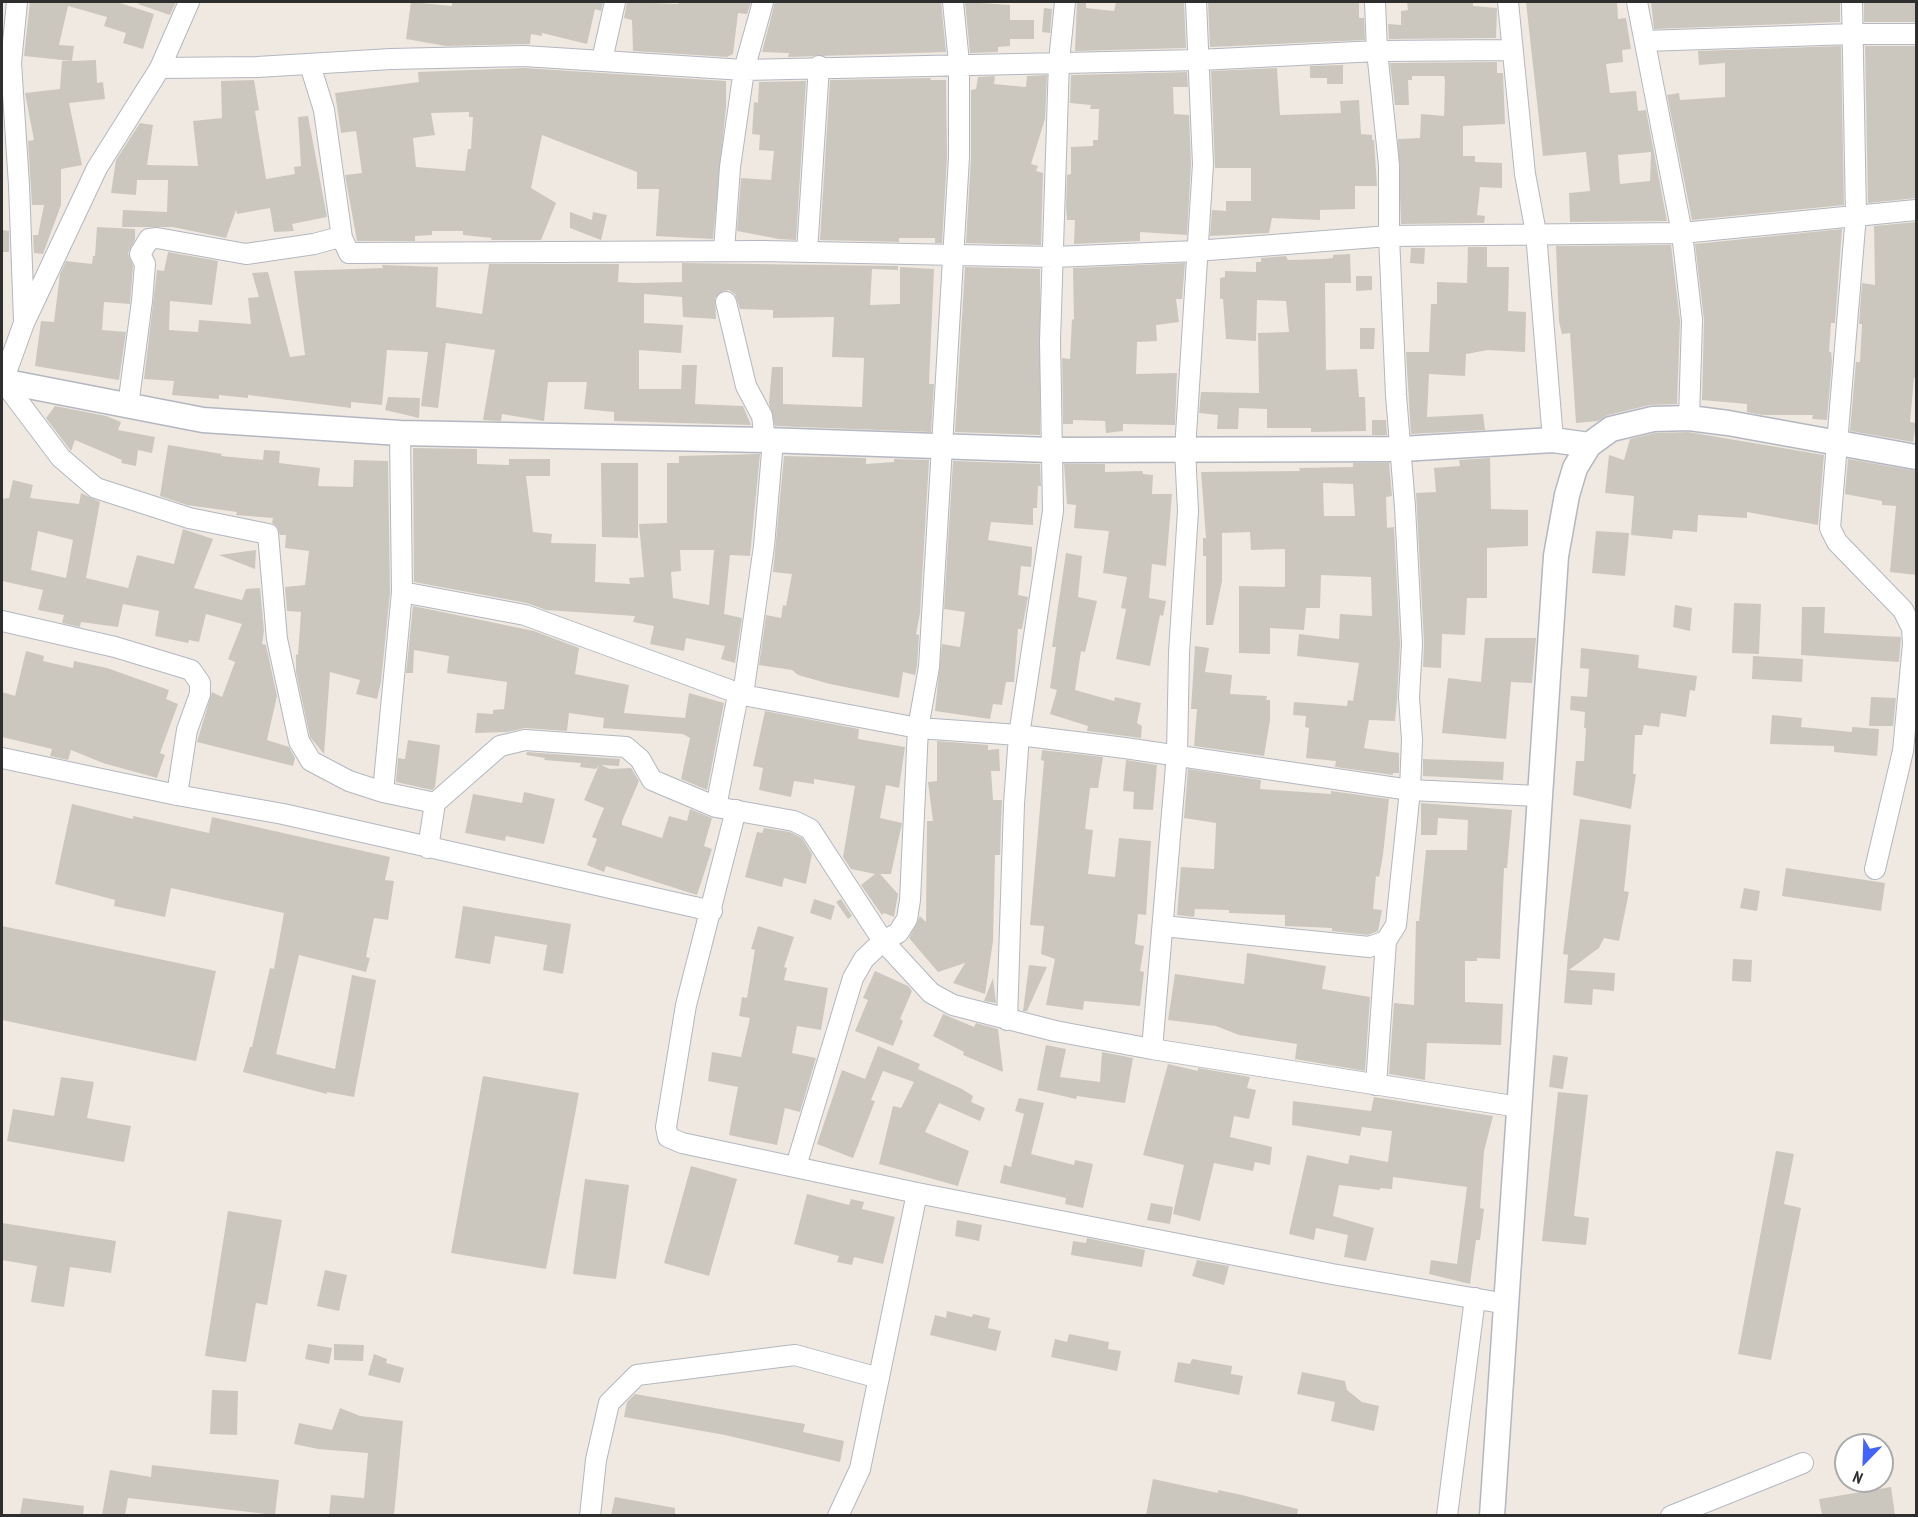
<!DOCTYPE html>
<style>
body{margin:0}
#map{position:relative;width:1918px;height:1517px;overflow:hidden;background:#efe9e1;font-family:"PT Sans Narrow",sans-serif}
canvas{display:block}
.frame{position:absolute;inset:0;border:3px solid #2e2e2e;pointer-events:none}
.north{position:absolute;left:1834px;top:1433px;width:60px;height:60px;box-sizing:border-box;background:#fff;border:2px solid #ababab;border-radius:50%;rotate:203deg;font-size:16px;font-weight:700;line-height:24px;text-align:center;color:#2e2e2e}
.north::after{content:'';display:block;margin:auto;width:21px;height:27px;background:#4264fb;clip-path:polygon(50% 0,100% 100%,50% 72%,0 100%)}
</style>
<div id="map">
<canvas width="1918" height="1517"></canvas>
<div class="frame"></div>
<div class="north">N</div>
</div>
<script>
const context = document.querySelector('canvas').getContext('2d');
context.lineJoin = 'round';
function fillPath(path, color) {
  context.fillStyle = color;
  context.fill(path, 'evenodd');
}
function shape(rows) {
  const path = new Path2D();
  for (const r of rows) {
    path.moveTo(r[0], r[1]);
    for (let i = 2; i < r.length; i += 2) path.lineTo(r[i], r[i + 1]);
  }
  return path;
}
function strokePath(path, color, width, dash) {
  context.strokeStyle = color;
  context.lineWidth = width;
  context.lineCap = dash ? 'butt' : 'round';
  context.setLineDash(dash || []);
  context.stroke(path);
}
const building = shape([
 [30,2,117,2,154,14,143,49,123,43,126,33,104,26,107,17,68,6,59,45,74,46,72,61,96,60,97,83,103,82,105,99,69,103,82,165,61,169,61,205,43,254,34,253,33,235,38,235,44,205,32,205,28,141,34,140,25,93,60,89,62,61,72,61,24,56],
 [139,2,176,2,170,15,138,4],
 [411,2,452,6,452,2,603,2,601,11,595,9,587,44,542,33,542,36,531,34,530,44,446,46,406,39],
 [627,2,678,4,679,2,751,2,747,14,738,13,733,54,727,57,633,51,632,20,624,18],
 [775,2,941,2,946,52,788,57,789,53,762,52],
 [965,2,1010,5,1010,20,1034,20,1034,39,1010,39,1010,46,998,47,998,52,970,53],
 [1077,2,1086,2,1086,8,1114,11,1116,2,1184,2,1186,48,1075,51],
 [1208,2,1359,2,1359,18,1364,18,1365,40,1210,47],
 [1407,2,1473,2,1473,6,1497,8,1496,38,1389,39,1388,24,1401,25,1401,11,1408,10],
 [1526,2,1617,2,1618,19,1626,18,1631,49,1622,50,1623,62,1606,64,1610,93,1636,91,1638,111,1646,110,1667,221,1570,222,1569,193,1590,191,1586,152,1543,156],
 [1651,152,1650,181,1620,184,1618,155],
 [1651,2,1840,2,1840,22,1654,29],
 [1864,2,1917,2,1917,22,1864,22],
 [1044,8,1052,9,1050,33,1042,32],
 [1841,46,1844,205,1692,220,1667,95,1679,93,1680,100,1725,97,1725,63,1699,65,1698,51],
 [1865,46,1917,46,1917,198,1868,203],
 [1497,62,1497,73,1503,73,1505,124,1463,126,1463,156,1475,156,1475,162,1502,163,1502,188,1480,187,1477,215,1485,216,1484,223,1401,224,1398,139,1420,138,1421,114,1444,116,1445,80,1444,76,1412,76,1412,80,1408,80,1409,105,1395,105,1390,63],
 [1343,65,1343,84,1327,84,1327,78,1310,78,1310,66],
 [524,68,726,81,726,107,713,239,656,236,659,189,637,189,637,172,542,135,531,188,556,203,541,240,491,240,492,238,463,235,463,231,432,231,432,235,415,236,415,241,357,241,345,175,362,173,356,131,341,133,335,93,419,82,418,72],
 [469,112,469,117,473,117,471,149,468,149,465,171,416,167,413,138,435,135,431,113],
 [1277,68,1280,115,1341,113,1340,101,1359,100,1361,134,1372,135,1372,140,1374,140,1377,186,1355,186,1355,209,1320,210,1320,220,1272,218,1269,233,1210,236,1212,210,1226,211,1226,201,1251,201,1251,168,1215,168,1211,71],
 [1187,72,1188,87,1173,87,1174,114,1189,115,1191,164,1187,235,1140,232,1140,241,1074,244,1075,220,1067,220,1066,207,1067,175,1071,174,1071,147,1093,146,1093,140,1098,140,1099,109,1090,109,1091,105,1070,103,1071,75],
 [1047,75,1045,119,1031,164,1038,166,1036,171,1043,173,1041,245,966,243,971,158,971,90,976,89,978,77,995,76,994,84,1026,87,1027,76],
 [931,78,930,80,946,80,947,157,942,243,935,243,935,238,899,238,899,242,820,240,830,80],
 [254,80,259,110,255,111,266,179,295,174,294,167,301,166,298,117,308,116,327,217,292,224,294,231,274,232,270,208,237,214,236,210,226,238,173,227,122,227,123,210,167,212,168,180,137,180,136,195,111,193,116,160,140,123,153,125,147,165,198,166,193,121,222,118,221,81],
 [806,81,796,240,779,239,737,231,741,178,771,180,774,151,759,150,760,135,752,134,754,102,758,103,759,82],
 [570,212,592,220,593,212,607,215,601,240,570,228],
 [1917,222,1917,378,1914,378,1910,422,1916,423,1913,442,1850,431,1856,362,1860,362,1862,324,1859,324,1862,283,1875,285,1874,226],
 [97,227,135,229,135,240,128,253,133,266,130,304,104,302,102,330,126,332,119,380,35,366,41,321,54,322,60,274,66,261,92,264,93,256,95,256],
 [1842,229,1835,323,1831,323,1829,352,1831,352,1832,361,1827,420,1812,419,1813,415,1762,415,1747,412,1747,404,1702,400,1704,320,1695,244],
 [2,230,9,231,9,252,2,252],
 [1671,245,1680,321,1677,404,1650,405,1608,415,1598,421,1576,423,1570,333,1562,334,1559,322,1556,246],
 [1468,247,1487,247,1487,267,1509,267,1508,311,1526,312,1525,352,1488,350,1466,354,1465,376,1429,374,1427,417,1483,414,1485,430,1411,434,1406,352,1429,352,1431,304,1437,304,1437,282,1467,283],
 [1411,248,1425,248,1424,264,1410,263],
 [168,252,218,261,212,305,170,301,169,330,198,332,199,320,251,324,248,298,259,297,252,273,268,272,290,357,305,355,294,271,383,268,382,265,438,267,436,307,482,314,489,264,619,264,618,282,635,283,682,282,682,263,898,266,898,270,872,269,870,305,900,304,900,267,934,269,929,384,934,384,931,432,775,426,769,403,772,367,783,367,783,404,862,407,864,358,832,357,834,317,773,318,773,310,740,309,735,294,729,290,723,291,715,298,716,319,683,317,682,297,644,294,644,323,683,325,681,353,639,350,639,389,681,389,682,365,697,365,695,404,743,406,751,425,614,421,614,412,584,409,587,382,548,382,544,421,502,414,501,421,483,420,495,350,446,343,438,408,421,406,428,352,387,350,382,405,351,402,351,408,248,395,248,398,219,395,219,399,172,395,174,381,144,379,157,270,164,271],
 [1350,254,1351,283,1325,283,1326,370,1357,369,1359,397,1365,397,1366,431,1311,432,1311,428,1267,428,1267,409,1239,408,1238,429,1217,429,1218,415,1199,413,1201,392,1259,393,1258,333,1289,332,1286,301,1257,300,1256,341,1226,339,1223,299,1220,299,1220,278,1225,277,1225,271,1256,272,1256,262,1261,262,1261,258,1286,256,1288,260,1325,259,1333,258,1333,255],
 [1185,263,1182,299,1176,299,1179,322,1156,325,1157,341,1137,342,1137,345,1136,374,1177,373,1175,425,1123,424,1123,431,1106,433,1105,421,1073,420,1073,424,1063,424,1062,358,1070,359,1072,319,1074,320,1073,268],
 [965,267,1040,269,1040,435,955,432],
 [1356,276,1372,276,1372,290,1356,291],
 [1360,328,1375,328,1374,349,1360,349],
 [388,397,420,398,419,418,385,410],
 [55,406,106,416,121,422,118,430,155,437,152,453,138,450,136,466,121,463,122,460,75,440,71,451,46,418],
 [1372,420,1386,420,1387,435,1372,435],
 [1688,432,1824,455,1818,525,1747,512,1747,518,1698,515,1697,532,1673,530,1672,539,1631,535,1634,496,1605,493,1609,455,1624,460,1630,439,1655,433],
 [168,445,222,454,221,456,263,460,264,450,280,451,279,463,320,468,318,486,353,487,354,460,388,461,390,592,381,682,377,699,356,694,360,680,330,672,324,754,310,737,296,672,296,654,298,655,301,612,287,611,285,587,305,585,309,551,285,548,286,535,280,535,277,527,272,523,273,518,236,515,237,512,187,505,160,496],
 [413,448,477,449,477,464,509,465,509,459,550,459,550,476,526,476,533,532,552,534,551,543,596,544,595,582,630,584,629,578,644,577,639,524,667,523,667,463,679,463,679,456,760,454,750,556,730,555,724,614,742,618,735,663,721,659,725,646,686,638,684,651,650,644,654,626,633,622,635,616,546,610,527,603,414,582],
 [680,550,714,550,709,605,673,598,671,572,681,571],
 [784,456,866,458,866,464,894,462,894,459,929,460,920,613,916,634,919,635,917,666,915,675,903,672,899,698,830,684,798,675,792,670,759,665,766,615,781,618,783,605,786,606,792,574,773,572],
 [1490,458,1491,509,1528,510,1528,546,1487,548,1487,598,1467,598,1465,635,1442,634,1441,668,1423,667,1424,643,1416,493,1436,492,1434,468,1460,466,1459,460],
 [1848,459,1917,471,1917,575,1890,572,1896,506,1882,505,1882,501,1845,494],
 [953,461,1040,464,1041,486,1038,486,1037,508,1033,508,1033,525,991,522,988,540,1032,547,1032,554,1031,567,1021,566,1018,595,1028,597,1022,629,1018,629,1014,682,1006,682,1002,705,993,704,990,719,935,711,942,644,960,647,965,612,944,609],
 [601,463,638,463,638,538,602,537],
 [1353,463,1389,463,1392,496,1386,497,1387,528,1394,527,1400,644,1397,700,1395,721,1369,720,1364,748,1399,753,1399,773,1393,773,1393,775,1335,767,1336,761,1306,758,1309,728,1305,727,1306,716,1293,715,1294,702,1347,706,1348,700,1353,701,1359,663,1297,656,1299,634,1339,639,1340,614,1372,616,1371,577,1321,575,1320,608,1306,608,1304,630,1270,628,1270,654,1239,653,1239,586,1285,587,1285,549,1251,550,1250,532,1222,533,1222,581,1213,625,1206,625,1206,556,1203,556,1203,538,1206,538,1201,472,1300,471,1299,468,1353,467],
 [1323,483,1353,484,1355,516,1324,516],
 [1064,464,1105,464,1105,472,1142,471,1143,474,1153,475,1152,494,1172,494,1166,566,1152,564,1149,598,1166,601,1163,616,1160,615,1150,666,1116,659,1126,609,1121,608,1127,577,1103,573,1109,531,1074,528,1076,505,1067,504],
 [13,480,33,485,30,498,79,504,81,493,100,502,86,578,128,588,137,555,174,564,183,529,213,539,194,588,242,600,246,589,260,588,264,631,262,644,266,645,277,696,267,740,289,747,295,758,293,766,197,742,212,692,222,697,235,662,228,659,242,624,206,614,199,642,189,640,188,643,155,636,159,611,123,604,118,627,81,622,80,627,62,623,64,615,38,610,43,590,2,581,2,499,9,498],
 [38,531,73,540,66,578,31,570],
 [1596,531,1629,533,1625,576,1592,573],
 [256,550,255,569,219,555],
 [1066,553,1082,556,1078,597,1097,601,1085,652,1081,651,1075,690,1114,701,1115,697,1141,703,1137,723,1142,726,1141,738,1087,731,1088,726,1050,714,1057,690,1050,688,1056,647,1052,647],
 [1734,603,1761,604,1759,654,1732,653],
 [1675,605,1692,608,1690,631,1673,627],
 [413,606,534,631,579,648,575,674,629,685,624,713,685,718,689,693,724,703,707,790,681,779,690,738,683,734,603,728,604,718,569,713,567,731,525,728,507,732,475,733,477,713,493,714,493,710,504,709,507,682,447,673,449,656,414,650,413,673,406,673],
 [1802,607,1825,607,1824,633,1901,637,1899,662,1801,655],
 [1485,638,1536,638,1532,683,1511,682,1506,739,1442,733,1448,678,1481,682],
 [1195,646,1209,648,1205,672,1232,675,1230,694,1267,696,1266,700,1270,700,1270,720,1264,756,1194,746,1197,709,1191,709],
 [1581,648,1639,655,1638,668,1697,676,1695,691,1690,690,1686,717,1661,713,1659,727,1644,725,1642,735,1635,735,1633,774,1636,774,1631,809,1573,795,1576,761,1584,761,1586,728,1584,728,1585,712,1570,710,1571,696,1587,697,1589,669,1580,668],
 [26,651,44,656,43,661,73,668,74,661,107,668,169,690,166,699,178,704,160,753,165,755,157,778,103,763,71,750,68,760,50,756,52,749,2,737,2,692,15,696],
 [1753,656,1803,659,1802,682,1752,679],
 [1871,697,1896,698,1893,726,1869,726],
 [765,711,859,729,858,739,905,747,899,788,886,785,880,818,902,823,891,874,880,874,898,894,894,917,884,913,882,915,861,885,875,874,851,869,843,857,855,786,814,779,814,784,794,781,791,797,759,790,763,768,753,766],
 [1772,715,1802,718,1801,727,1852,732,1852,727,1879,729,1877,756,1834,752,1834,746,1770,744],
 [408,740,440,745,435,787,432,790,396,782,398,758,405,759],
 [937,741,988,745,988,750,999,749,1000,771,991,771,993,800,1002,800,1001,824,1000,855,995,855,993,941,985,994,953,983,965,963,938,972,909,938,920,916,926,922,927,821,933,821,928,782,937,781],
 [1042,750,1103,757,1098,788,1090,788,1085,829,1093,830,1088,874,1115,877,1119,838,1151,841,1146,915,1138,914,1135,944,1144,946,1140,971,1144,972,1140,1006,1084,1001,1083,1010,1046,1005,1055,959,1041,954,1044,926,1030,925,1044,761,1041,760],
 [527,752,620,759,619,766,601,765,610,769,631,768,639,781,622,821,622,825,662,838,669,816,687,821,690,809,712,818,704,846,712,849,697,895,606,866,604,872,587,865,597,839,592,837,604,808,584,800,599,765,596,769,580,767,581,763,544,760,545,758,526,755],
 [1423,759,1504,762,1503,780,1423,776],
 [1126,760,1157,765,1153,810,1133,809,1134,792,1123,791],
 [1188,769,1261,780,1260,789,1331,794,1331,791,1389,799,1383,855,1379,877,1376,876,1373,909,1382,910,1378,931,1368,935,1332,931,1332,928,1285,926,1285,915,1229,913,1229,910,1195,909,1194,917,1177,915,1181,867,1214,869,1216,823,1184,818],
 [524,792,555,799,544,844,506,836,505,841,465,833,473,794,522,803],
 [1421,803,1512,810,1507,868,1504,868,1500,959,1477,958,1477,961,1465,961,1465,1002,1503,1004,1501,1045,1427,1043,1425,1080,1389,1074,1394,1003,1414,1005,1416,921,1419,921,1426,850,1467,850,1468,820,1438,818,1437,835,1421,835],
 [72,804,133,819,133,816,209,833,212,817,390,857,385,880,394,881,388,920,374,918,366,957,370,958,366,972,299,955,276,1054,335,1069,352,975,376,980,354,1097,327,1092,327,1094,243,1072,250,1047,252,1047,270,968,274,969,284,913,171,888,165,917,114,906,115,900,55,884],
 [1580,819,1631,825,1624,891,1629,892,1619,941,1604,938,1599,948,1569,970,1615,973,1614,991,1593,989,1592,1005,1564,1003,1568,955,1563,954],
 [764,828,790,832,802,838,812,854,806,884,784,878,782,887,745,877,757,832,762,833],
 [1786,868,1885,883,1881,911,1782,896],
 [1744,888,1760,891,1757,911,1740,908],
 [814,899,835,906,831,920,810,913],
 [841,899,852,916,848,919,836,902],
 [463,906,571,924,563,974,543,970,547,945,495,936,490,964,455,958],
 [2,926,216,971,196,1061,2,1020],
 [758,926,794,937,784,967,787,968,784,980,828,988,821,1030,797,1026,792,1053,816,1058,800,1112,785,1108,777,1145,729,1135,738,1087,708,1081,712,1052,741,1057,750,1018,739,1016,742,997,747,998,755,950,751,949],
 [1247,953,1326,966,1322,989,1370,997,1365,1071,1295,1059,1297,1044,1239,1035,1216,1026,1168,1020,1175,974,1244,984],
 [1733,959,1752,960,1751,982,1732,981],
 [1029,965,1047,967,1027,1011,1023,1011],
 [875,971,908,986,912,991,900,1019,903,1021,893,1046,855,1031,868,1000,863,998],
 [993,978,996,1003,984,1001],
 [943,1014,974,1027,976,1023,998,1029,1003,1072,963,1055,964,1052,933,1036],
 [1046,1045,1066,1049,1060,1077,1100,1082,1102,1052,1133,1058,1125,1103,1077,1096,1076,1099,1037,1090],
 [878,1046,920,1064,918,1069,962,1089,973,1096,971,1102,985,1108,980,1121,939,1103,925,1132,969,1151,958,1186,879,1164,893,1106,901,1108,914,1082,883,1071,871,1100,875,1101,853,1158,817,1144,842,1070,865,1079],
 [1553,1055,1568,1057,1563,1089,1549,1087],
 [1168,1064,1198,1071,1198,1068,1250,1077,1247,1088,1256,1090,1249,1119,1234,1116,1230,1137,1272,1147,1270,1165,1255,1162,1253,1171,1214,1163,1200,1221,1173,1214,1184,1165,1143,1155],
 [483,1076,579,1093,546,1269,451,1253],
 [61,1077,94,1082,87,1118,131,1126,124,1162,7,1141,13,1109,54,1116],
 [1558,1092,1588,1095,1574,1216,1589,1218,1586,1245,1542,1241],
 [1374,1097,1493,1116,1484,1151,1481,1193,1480,1208,1484,1209,1480,1240,1476,1240,1470,1284,1429,1274,1431,1260,1457,1264,1467,1187,1393,1177,1392,1189,1380,1188,1380,1190,1339,1185,1333,1216,1374,1228,1366,1261,1344,1257,1348,1235,1316,1228,1314,1240,1289,1234,1307,1155,1348,1164,1350,1155,1388,1162,1392,1131,1362,1127,1360,1136,1292,1125,1293,1101,1371,1111],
 [1019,1098,1044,1103,1031,1154,1074,1165,1075,1160,1093,1164,1083,1208,1065,1204,1066,1198,1000,1183,1004,1165,1011,1167,1024,1114,1015,1111],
 [1776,1151,1794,1154,1784,1204,1801,1208,1771,1360,1738,1354],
 [691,1166,737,1179,709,1276,664,1263],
 [585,1179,629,1185,616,1279,573,1274],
 [807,1194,849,1205,851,1199,864,1202,862,1209,895,1217,883,1264,854,1257,852,1265,837,1262,839,1256,794,1244],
 [1151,1203,1173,1207,1170,1224,1147,1220],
 [228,1211,282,1220,267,1305,256,1303,246,1362,205,1356],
 [957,1220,982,1225,979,1241,955,1236],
 [2,1223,116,1241,111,1273,70,1267,64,1307,31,1302,37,1266,2,1260],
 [1087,1238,1145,1250,1142,1267,1071,1255,1073,1241,1086,1243],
 [1197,1260,1229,1266,1224,1285,1192,1276],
 [325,1270,347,1275,339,1311,317,1306],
 [947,1311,972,1317,973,1314,990,1318,988,1328,1001,1331,996,1351,930,1335,935,1315,946,1318],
 [1069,1334,1109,1342,1108,1349,1121,1351,1117,1371,1051,1357,1055,1339,1067,1342],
 [308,1344,332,1348,329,1364,305,1359],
 [334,1344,364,1345,363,1361,334,1360],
 [374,1354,387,1359,386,1363,404,1368,400,1383,368,1375],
 [1192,1359,1232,1366,1231,1374,1243,1376,1239,1395,1174,1382,1178,1362,1190,1364],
 [1302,1372,1345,1381,1347,1390,1362,1402,1379,1406,1374,1431,1331,1421,1335,1402,1297,1394],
 [212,1390,238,1391,237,1435,210,1434],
 [635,1394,805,1424,803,1432,844,1441,840,1462,725,1435,624,1417,627,1402],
 [340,1408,360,1416,403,1421,394,1515,329,1515,331,1495,364,1498,368,1453,318,1449,294,1444,299,1423,332,1430],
 [152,1465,279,1480,275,1515,128,1498,125,1515,102,1515,110,1470,151,1477],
 [1153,1479,1218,1493,1218,1490,1242,1495,1298,1509,1297,1515,1146,1515],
 [1891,1487,1895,1515,1822,1515,1819,1499],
 [615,1497,675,1508,675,1515,611,1515],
 [23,1498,84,1506,83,1515,20,1515]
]);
const minor = shape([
 [17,2,11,63,19,185,24,320],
 [189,2,160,68,97,168,24,323,3,381,61,458,96,488,189,518,268,534,277,639,299,741,311,761,349,781,383,792,435,803,500,746,525,740,626,747,640,759,652,780,716,807,794,821,810,829,883,941,931,993,953,1005,1055,1031,1152,1049,1519,1107],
 [1508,2,1525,174,1536,233,1553,440],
 [1637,2,1682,233,1692,320,1689,418],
 [1852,2,1856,215,1830,528,1837,542,1903,610,1912,628,1913,644,1903,751,1875,869],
 [1645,41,1851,34,1916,34],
 [602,60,615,2],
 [310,65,324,110,342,238],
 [160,68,257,67,391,59,524,56,744,70,1199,60,1377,51,1513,50],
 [724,251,730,167,744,70,763,2],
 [807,252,819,66],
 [726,302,746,386,762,416,765,440],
 [128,406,142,301,145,264,140,254,149,239,157,238,246,254,314,244,336,238,342,238,349,253,763,251,1054,257,1196,251,1389,236,1682,233,1916,210],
 [402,592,525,615,743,695,918,728,1019,735,1125,748,1410,790,1538,796],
 [2,621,115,647,191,670,200,683,200,694,187,730,177,795],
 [2,758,177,795,283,814,712,911],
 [383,792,402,592,400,433],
 [716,807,737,700,743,695,764,546,773,441],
 [736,810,686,1005,666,1127,668,1137,682,1143,917,1193,1332,1274,1507,1304],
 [428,848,435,803],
 [1163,926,1369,947,1386,941,1396,925,1410,790,1412,740,1409,697,1412,644,1405,507,1396,395,1389,236,1389,165,1377,51,1375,2],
 [1007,1020,1014,804,1019,735,1053,511,1050,341,1059,61,1065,2],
 [1152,1049,1177,754,1179,653,1188,511,1185,450,1203,164,1196,2],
 [1376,1085,1386,941],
 [796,1166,853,978,864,959,883,941,898,933,907,919,910,900,918,728,929,667,959,157,959,63,953,2],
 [590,1516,596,1460,609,1403,637,1375,795,1355,879,1378],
 [838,1516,860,1469,917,1193],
 [1447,1516,1475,1298],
 [1671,1516,1803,1463]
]);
const tertiary = shape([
 [2,381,203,420,400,433,765,440,1050,450,1402,449,1553,440,1589,445],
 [1492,1516,1556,556,1567,495,1575,468,1589,445,1611,429,1653,419,1689,418,1728,423,1916,457]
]);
fillPath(building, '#cbc7bf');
strokePath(minor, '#b4b7c1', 22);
strokePath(tertiary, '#b4b7c1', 27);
strokePath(minor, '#fff', 20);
strokePath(tertiary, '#fff', 24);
</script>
